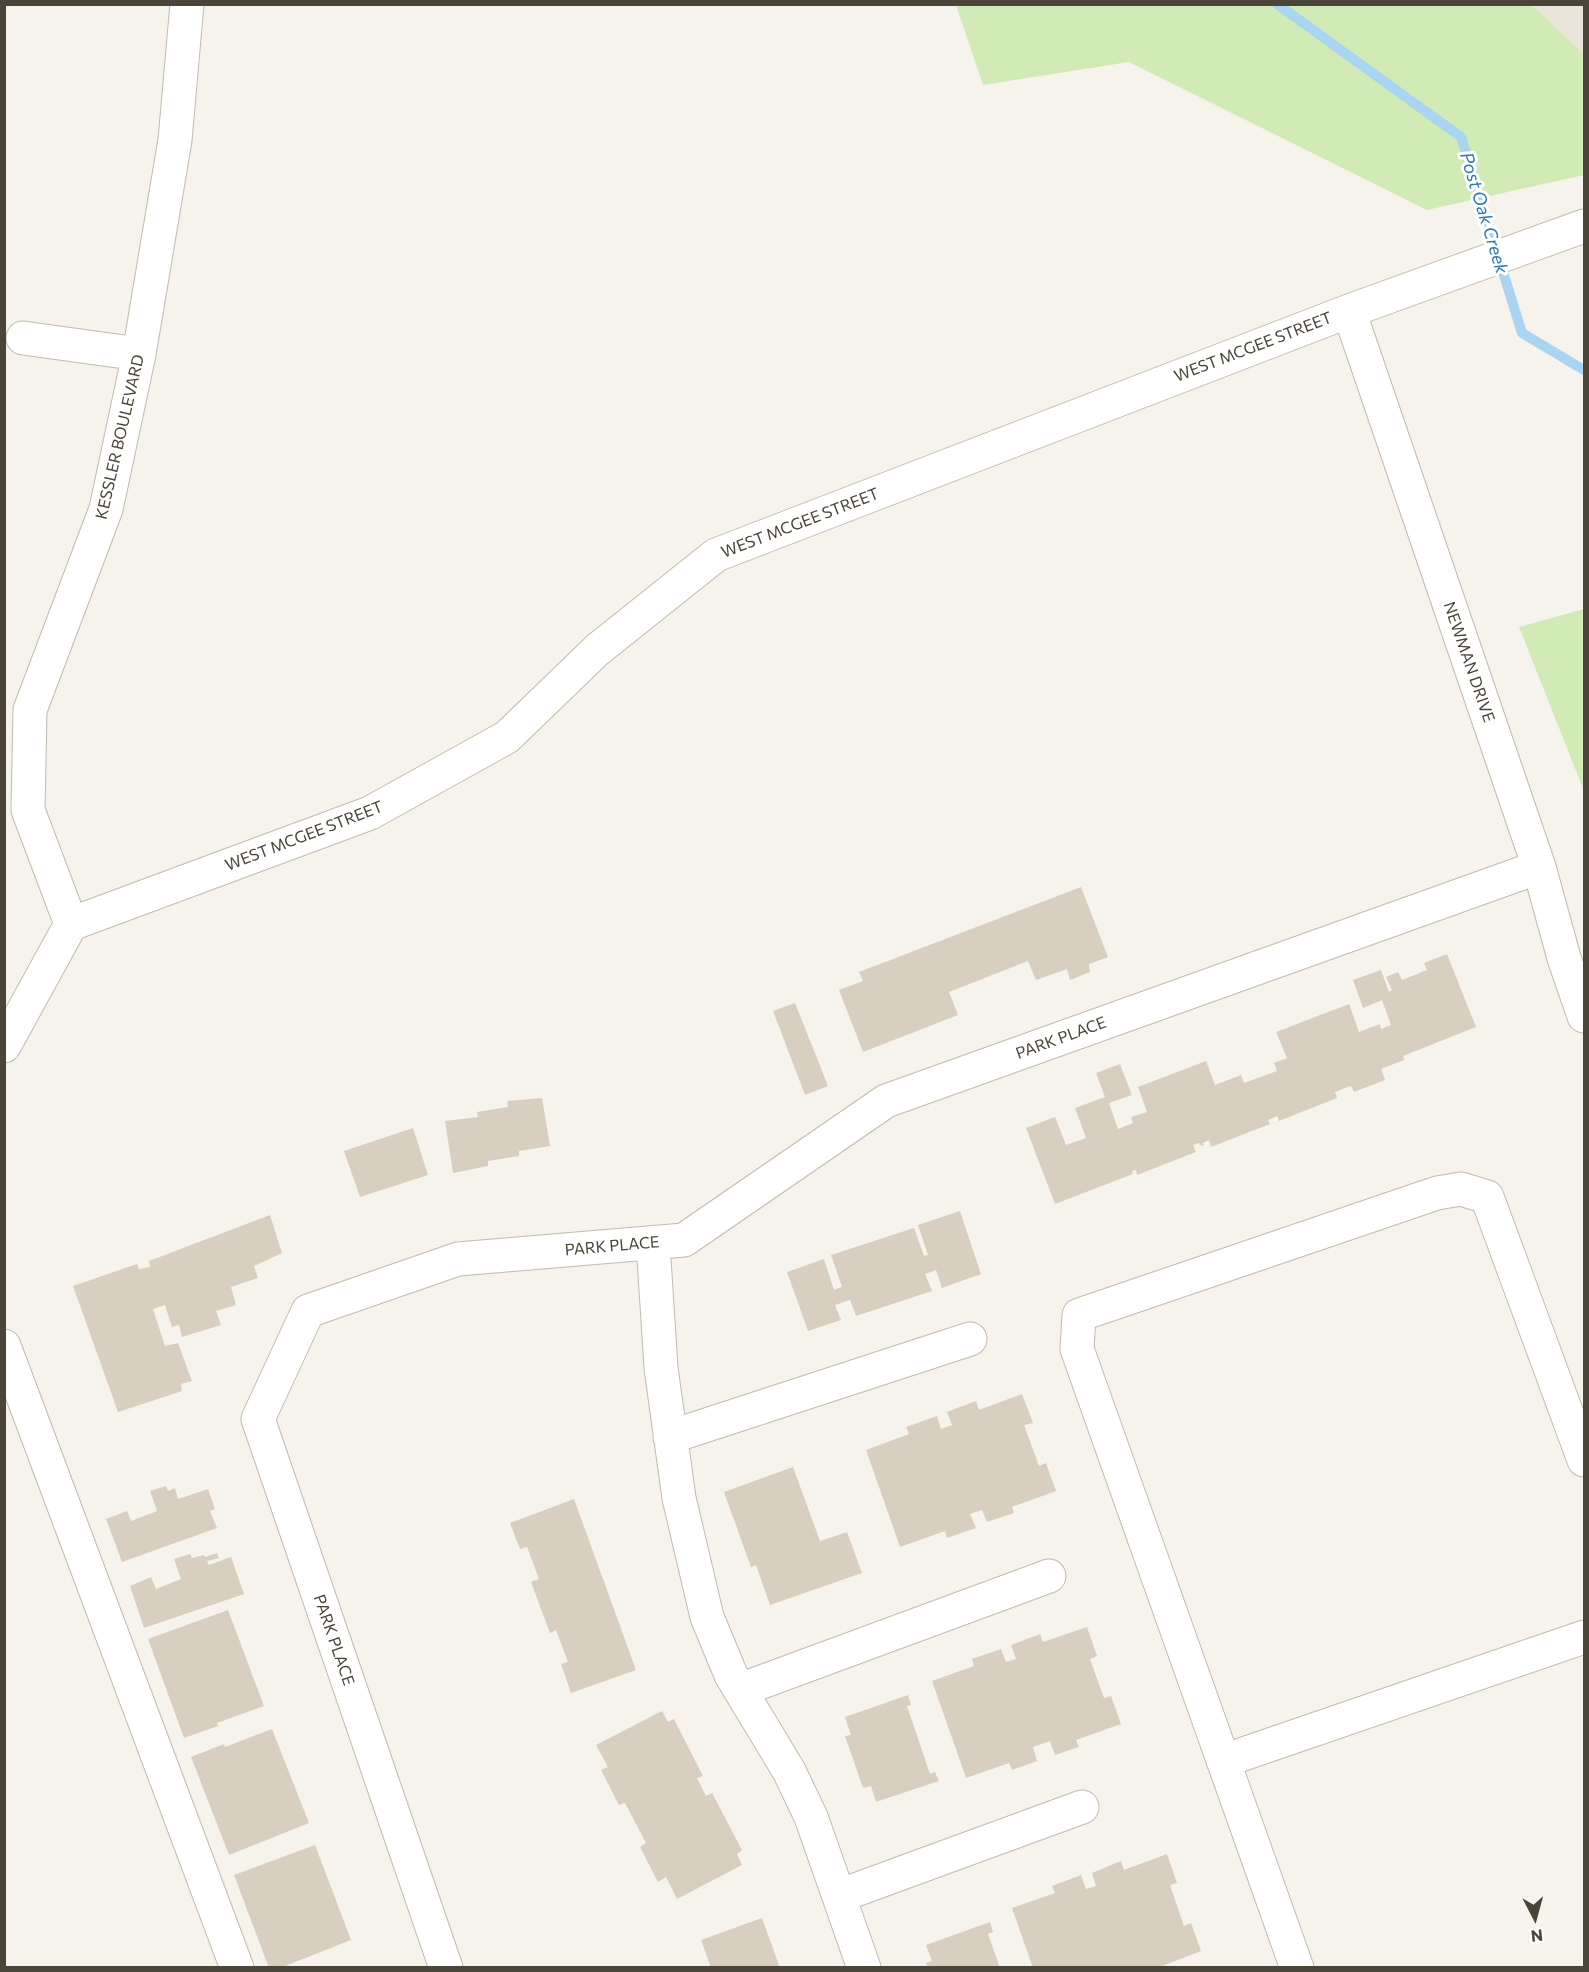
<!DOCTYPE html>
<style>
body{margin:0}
#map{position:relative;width:1589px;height:1972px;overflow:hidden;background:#f6f3ec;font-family:Commissioner,sans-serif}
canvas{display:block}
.frame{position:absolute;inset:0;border:6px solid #4b4439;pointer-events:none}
.north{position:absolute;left:1505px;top:1888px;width:60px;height:60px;-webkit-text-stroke:4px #fff;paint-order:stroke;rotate:174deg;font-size:16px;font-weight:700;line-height:24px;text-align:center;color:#4b4439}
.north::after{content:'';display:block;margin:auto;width:21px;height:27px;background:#4b4439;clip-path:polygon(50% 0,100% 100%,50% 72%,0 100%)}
</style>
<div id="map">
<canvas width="1589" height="1972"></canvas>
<div class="frame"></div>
<div class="north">N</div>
</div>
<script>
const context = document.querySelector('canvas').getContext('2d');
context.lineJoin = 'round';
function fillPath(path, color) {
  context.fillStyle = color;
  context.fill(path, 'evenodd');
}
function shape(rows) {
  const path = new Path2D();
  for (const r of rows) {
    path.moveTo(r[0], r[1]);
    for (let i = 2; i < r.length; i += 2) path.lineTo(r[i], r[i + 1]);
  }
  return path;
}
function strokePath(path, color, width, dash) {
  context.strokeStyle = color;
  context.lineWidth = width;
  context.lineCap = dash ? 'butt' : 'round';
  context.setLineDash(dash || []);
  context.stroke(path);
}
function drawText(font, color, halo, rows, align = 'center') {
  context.font = font + ' Commissioner,sans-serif';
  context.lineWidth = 6;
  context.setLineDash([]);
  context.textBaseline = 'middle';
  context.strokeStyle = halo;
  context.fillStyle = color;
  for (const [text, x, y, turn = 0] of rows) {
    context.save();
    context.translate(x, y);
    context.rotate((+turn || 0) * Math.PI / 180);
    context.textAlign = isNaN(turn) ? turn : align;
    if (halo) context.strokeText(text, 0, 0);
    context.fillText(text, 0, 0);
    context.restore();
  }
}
const residential = shape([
 [1532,5,1584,5,1584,54]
]);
const green = shape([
 [956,5,1532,5,1584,54,1584,175,1427,210,1129,62,983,85],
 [1584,609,1584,791,1519,627]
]);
const stream = shape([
 [1277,4,1461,137,1522,333,1584,370]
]);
const building = shape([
 [1081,887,1108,957,1089,964,1090,972,1070,980,1067,969,1036,980,1028,961,949,992,958,1015,863,1052,839,990,863,981,859,972],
 [1447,954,1476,1027,1403,1056,1404,1060,1381,1069,1385,1080,1354,1092,1351,1086,1345,1088,1335,1092,1337,1098,1279,1121,1277,1116,1268,1120,1270,1124,1211,1147,1209,1140,1203,1143,1204,1145,1201,1146,1199,1143,1193,1145,1196,1152,1137,1175,1136,1170,1132,1171,1133,1174,1055,1204,1026,1128,1055,1117,1066,1145,1086,1138,1075,1108,1105,1097,1096,1073,1120,1064,1132,1095,1109,1103,1118,1129,1133,1123,1131,1117,1147,1112,1138,1087,1206,1061,1215,1085,1241,1075,1244,1083,1277,1071,1274,1063,1287,1058,1276,1032,1349,1004,1359,1032,1380,1024,1381,1029,1391,1025,1382,1000,1363,1008,1353,980,1381,970,1389,992,1392,990,1386,977,1398,972,1402,980,1427,970,1424,963],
 [795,1003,828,1086,805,1095,773,1011],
 [542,1098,550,1146,519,1151,519,1156,488,1161,488,1166,453,1173,445,1121,478,1117,477,1112,508,1107,507,1101],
 [413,1128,428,1175,360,1197,344,1151],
 [960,1211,981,1274,942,1288,936,1270,925,1274,932,1291,856,1316,850,1300,835,1305,841,1320,808,1331,787,1272,824,1259,834,1290,842,1287,831,1255,914,1228,924,1256,928,1255,918,1225],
 [270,1215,282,1253,254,1266,258,1278,231,1287,236,1305,216,1311,221,1325,182,1337,179,1325,172,1327,165,1305,153,1309,165,1346,178,1343,192,1381,181,1384,182,1391,118,1412,73,1286,137,1264,139,1269,150,1267,149,1261],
 [1022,1394,1033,1423,1024,1425,1039,1466,1046,1463,1056,1491,1012,1507,1014,1513,987,1522,982,1510,970,1514,976,1528,947,1538,945,1531,900,1547,866,1450,909,1434,906,1427,937,1416,941,1429,952,1425,947,1412,976,1401,979,1410],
 [793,1467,820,1541,847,1532,862,1573,770,1605,756,1565,751,1567,724,1492],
 [166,1486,168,1491,175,1488,178,1499,208,1489,215,1509,210,1511,217,1528,122,1562,106,1519,127,1511,131,1521,157,1511,150,1491],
 [574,1499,636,1670,571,1693,561,1664,568,1662,556,1630,550,1633,531,1582,539,1579,527,1547,520,1549,510,1523],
 [217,1553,219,1558,207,1561,209,1565,231,1557,244,1594,144,1628,130,1586,151,1577,156,1589,181,1579,174,1559,190,1554,192,1558,204,1555,205,1557],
 [228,1610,264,1706,217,1723,218,1726,184,1738,148,1639],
 [1087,1627,1097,1656,1090,1659,1104,1698,1111,1696,1121,1724,1076,1740,1079,1747,1055,1755,1050,1741,1033,1747,1037,1761,1012,1770,1009,1763,966,1778,932,1681,974,1666,972,1659,1001,1649,1006,1662,1016,1659,1011,1645,1040,1634,1043,1642],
 [908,1695,911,1705,907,1706,930,1774,935,1772,939,1781,876,1802,871,1786,863,1788,845,1736,851,1735,845,1717],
 [662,1711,668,1722,674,1719,703,1776,697,1778,706,1796,712,1793,742,1850,737,1854,742,1865,677,1899,666,1877,658,1882,640,1847,646,1843,625,1803,619,1805,601,1770,608,1767,596,1745],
 [272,1729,309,1823,229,1855,191,1757,224,1744,225,1747],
 [315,1845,351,1940,280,1968,269,1968,234,1875],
 [1167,1854,1177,1883,1170,1885,1184,1926,1191,1923,1201,1951,1157,1968,1033,1968,1012,1908,1055,1893,1052,1886,1081,1875,1086,1889,1096,1886,1092,1873,1121,1861,1124,1870],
 [762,1918,780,1968,711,1968,701,1940],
 [990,1922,993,1932,988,1934,1000,1968,928,1968,926,1963,932,1961,926,1945]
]);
const minor = shape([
 [1349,311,1539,867,1564,958,1584,1016],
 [23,338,139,354],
 [71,924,28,810,30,710,106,509,139,354,175,140,187,4],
 [4,1046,71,924,370,813,507,737,597,650,716,555,1349,311,1584,226],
 [653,1243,661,1368,679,1498,707,1617,731,1675,789,1771,811,1817,864,1968],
 [4,1346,237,1968],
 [670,1437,970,1339],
 [740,1690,1049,1576],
 [1223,1761,1584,1637],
 [839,1896,1082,1807],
 [446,1968,258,1419,308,1311,458,1259,684,1240,886,1101,1539,867],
 [1297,1968,1077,1349,1079,1315,1437,1193,1461,1189,1487,1197,1584,1460]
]);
const streetNames = [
 ["WEST MCGEE STREET",1253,347,-21],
 ["KESSLER BOULEVARD",120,437,-77],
 ["WEST MCGEE STREET",800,523,-21],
 ["NEWMAN DRIVE",1469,662,71],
 ["WEST MCGEE STREET",304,836,-21],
 ["PARK PLACE",1061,1038,-20],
 ["PARK PLACE",612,1246,-5],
 ["PARK PLACE",334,1640,71]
];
const waterNames = [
 ["Post Oak Creek",1484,213,73]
];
fillPath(residential, '#eae5da');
fillPath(green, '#d2eab5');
strokePath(stream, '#a9d4f2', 10);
fillPath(building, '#d8cfc1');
strokePath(minor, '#c2bbae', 35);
strokePath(minor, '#fff', 33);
drawText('16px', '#4b4439', '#fff', streetNames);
drawText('italic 18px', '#2e7ab2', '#fff', waterNames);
</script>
